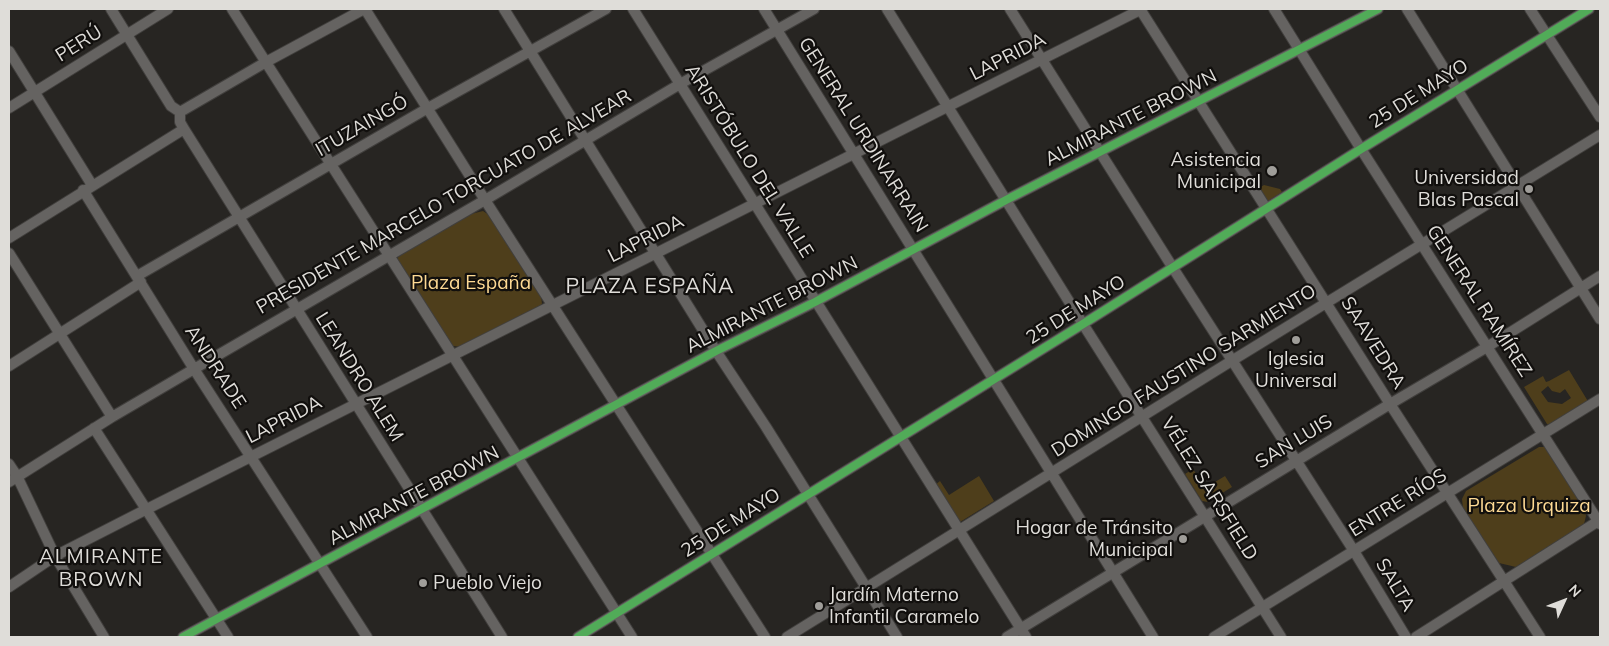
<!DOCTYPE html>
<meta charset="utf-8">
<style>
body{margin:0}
#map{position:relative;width:1609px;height:646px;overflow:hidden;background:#272522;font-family:Mulish,sans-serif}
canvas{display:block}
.frame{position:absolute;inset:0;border:10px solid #dfddd9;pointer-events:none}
.north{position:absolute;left:1539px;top:576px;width:50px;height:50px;-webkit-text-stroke:4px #110f0d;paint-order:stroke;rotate:47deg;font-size:14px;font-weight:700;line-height:20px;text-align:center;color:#dfddd9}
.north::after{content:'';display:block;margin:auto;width:18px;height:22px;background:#dfddd9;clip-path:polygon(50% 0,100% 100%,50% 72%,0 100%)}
</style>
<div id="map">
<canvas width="1609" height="646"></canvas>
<div class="frame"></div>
<div class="north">N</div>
</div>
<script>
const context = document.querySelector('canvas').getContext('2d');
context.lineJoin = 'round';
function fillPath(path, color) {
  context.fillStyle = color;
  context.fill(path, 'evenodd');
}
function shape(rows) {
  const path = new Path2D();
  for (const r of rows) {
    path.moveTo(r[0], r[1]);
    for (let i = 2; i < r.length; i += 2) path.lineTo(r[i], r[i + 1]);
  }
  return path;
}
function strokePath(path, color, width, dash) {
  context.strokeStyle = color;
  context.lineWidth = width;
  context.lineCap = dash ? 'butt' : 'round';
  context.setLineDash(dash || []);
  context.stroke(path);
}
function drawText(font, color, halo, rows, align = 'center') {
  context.font = font + ' Mulish,sans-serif';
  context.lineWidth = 4.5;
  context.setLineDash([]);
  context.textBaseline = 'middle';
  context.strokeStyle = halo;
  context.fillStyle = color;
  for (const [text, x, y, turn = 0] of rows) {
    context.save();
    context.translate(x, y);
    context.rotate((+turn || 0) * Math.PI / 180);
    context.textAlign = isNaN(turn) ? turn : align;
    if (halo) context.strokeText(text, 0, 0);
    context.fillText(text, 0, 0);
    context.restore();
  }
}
const green = shape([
 [1264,185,1280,189,1284,195,1268,204,1259,188],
 [483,211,492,217,541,295,542,304,535,311,462,347,453,346,442,335,398,266,398,257,406,251,471,214],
 [1569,370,1589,403,1554,425,1547,424,1524,387,1543,376,1546,382,1549,381],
 [1548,386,1552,391,1560,393,1565,389,1571,398,1562,404,1548,402,1541,392],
 [1539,447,1546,447,1584,507,1586,516,1584,524,1516,567,1499,563,1463,508,1462,499,1466,491],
 [1193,469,1205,488,1225,476,1232,487,1208,502,1202,501,1185,474],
 [979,476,994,501,960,522,958,521,935,485,940,481,949,495]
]);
const minor = shape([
 [111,9,171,106,180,112,180,122,184,129,502,637],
 [232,9,632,637],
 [365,9,485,200,765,637],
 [504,9,716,351,766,427,897,637],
 [633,9,1026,637],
 [764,9,1153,637],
 [887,9,1083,324,1281,637],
 [1010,9,1173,268,1354,551,1406,637],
 [1140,9,1390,404,1540,637],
 [1274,9,1361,149,1600,524],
 [1407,9,1600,319],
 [1530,9,1600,117],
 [9,51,92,185],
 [9,108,168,9],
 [180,112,266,62,364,9],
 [83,190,194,369,367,637],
 [9,238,184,129],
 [9,253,112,417],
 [137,276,428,108,606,9],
 [9,366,141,282],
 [94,428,228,637],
 [9,464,17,476,55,556,104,637],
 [9,482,112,417,194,369,485,200,680,84,814,9],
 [9,587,55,556,145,510,1142,9],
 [183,637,716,351,815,302,1006,200,1378,9],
 [578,637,1083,324,1361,149,1589,9],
 [787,637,1233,360,1600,135],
 [1007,637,1390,404,1487,347,1600,276],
 [1214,637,1600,399],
 [1416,637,1600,520]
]);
const cycleway = shape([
 [183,637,716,351,815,302,1006,200,1378,9],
 [578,637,1083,324,1361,149,1589,9]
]);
const markers = [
 [1272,171,6,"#9f9d99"],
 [1529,189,5,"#9f9d99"],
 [1296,340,5,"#9f9d99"],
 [1183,539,5,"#9f9d99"],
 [423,583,5,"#9f9d99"],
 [819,606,5,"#9f9d99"]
];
const streetNames = [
 ["PERÚ",79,44,-32],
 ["LAPRIDA",1008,57,-27],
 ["25 DE MAYO",1419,94,-32],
 ["ALMIRANTE BROWN",1131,118,-27],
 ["ITUZAINGÓ",362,126,-30],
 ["GENERAL URDINARRAIN",863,135,58],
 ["ARISTÓBULO DEL VALLE",749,161,58],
 ["PRESIDENTE MARCELO TORCUATO DE ALVEAR",444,202,-30],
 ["LAPRIDA",646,239,-27],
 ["GENERAL RAMÍREZ",1479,301,57],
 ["ALMIRANTE BROWN",772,305,-27],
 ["25 DE MAYO",1076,310,-32],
 ["SAAVEDRA",1373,343,58],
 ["ANDRADE",215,367,57],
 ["DOMINGO FAUSTINO SARMIENTO",1184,371,-32],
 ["LEANDRO ALEM",359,377,58],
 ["LAPRIDA",284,420,-27],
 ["SAN LUIS",1294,442,-31],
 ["VÉLEZ SARSFIELD",1209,489,58],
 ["ALMIRANTE BROWN",414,496,-28],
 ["ENTRE RÍOS",1398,503,-32],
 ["25 DE MAYO",731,523,-32],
 ["SALTA",1395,585,59]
];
const poiNames = [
 ["Asistencia",1261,160],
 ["Municipal",1261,182],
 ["Universidad",1519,178],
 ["Blas Pascal",1519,200],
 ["Iglesia",1296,359,"center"],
 ["Universal",1296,381,"center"],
 ["Hogar de Tránsito",1173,528],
 ["Municipal",1173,550],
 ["Pueblo Viejo",433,583,"left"],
 ["Jardín Materno",829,595,"left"],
 ["Infantil Caramelo",829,617,"left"]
];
const parkNames = [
 ["Plaza España",471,283],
 ["Plaza Urquiza",1529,506]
];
const neighbourhoodNames = [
 ["ALMIRANTE",101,557],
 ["BROWN",101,580]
];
const quarterNames = [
 ["PLAZA ESPAÑA",650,287]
];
fillPath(green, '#4e3e1b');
strokePath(minor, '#413f3d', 12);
strokePath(minor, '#656361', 10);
strokePath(cycleway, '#51ab58', 8);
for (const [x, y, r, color] of markers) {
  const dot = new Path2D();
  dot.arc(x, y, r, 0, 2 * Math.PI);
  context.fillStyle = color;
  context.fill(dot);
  strokePath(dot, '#110f0d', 2);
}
drawText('19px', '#dfddd9', '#110f0d', streetNames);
drawText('19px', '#dfddd9', '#110f0d', poiNames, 'right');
drawText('19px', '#feda94', '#110f0d', parkNames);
context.letterSpacing = '1px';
drawText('20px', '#dfddd9', '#110f0d', neighbourhoodNames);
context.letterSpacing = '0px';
context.letterSpacing = '1px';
drawText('21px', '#dfddd9', '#110f0d', quarterNames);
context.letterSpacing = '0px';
</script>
